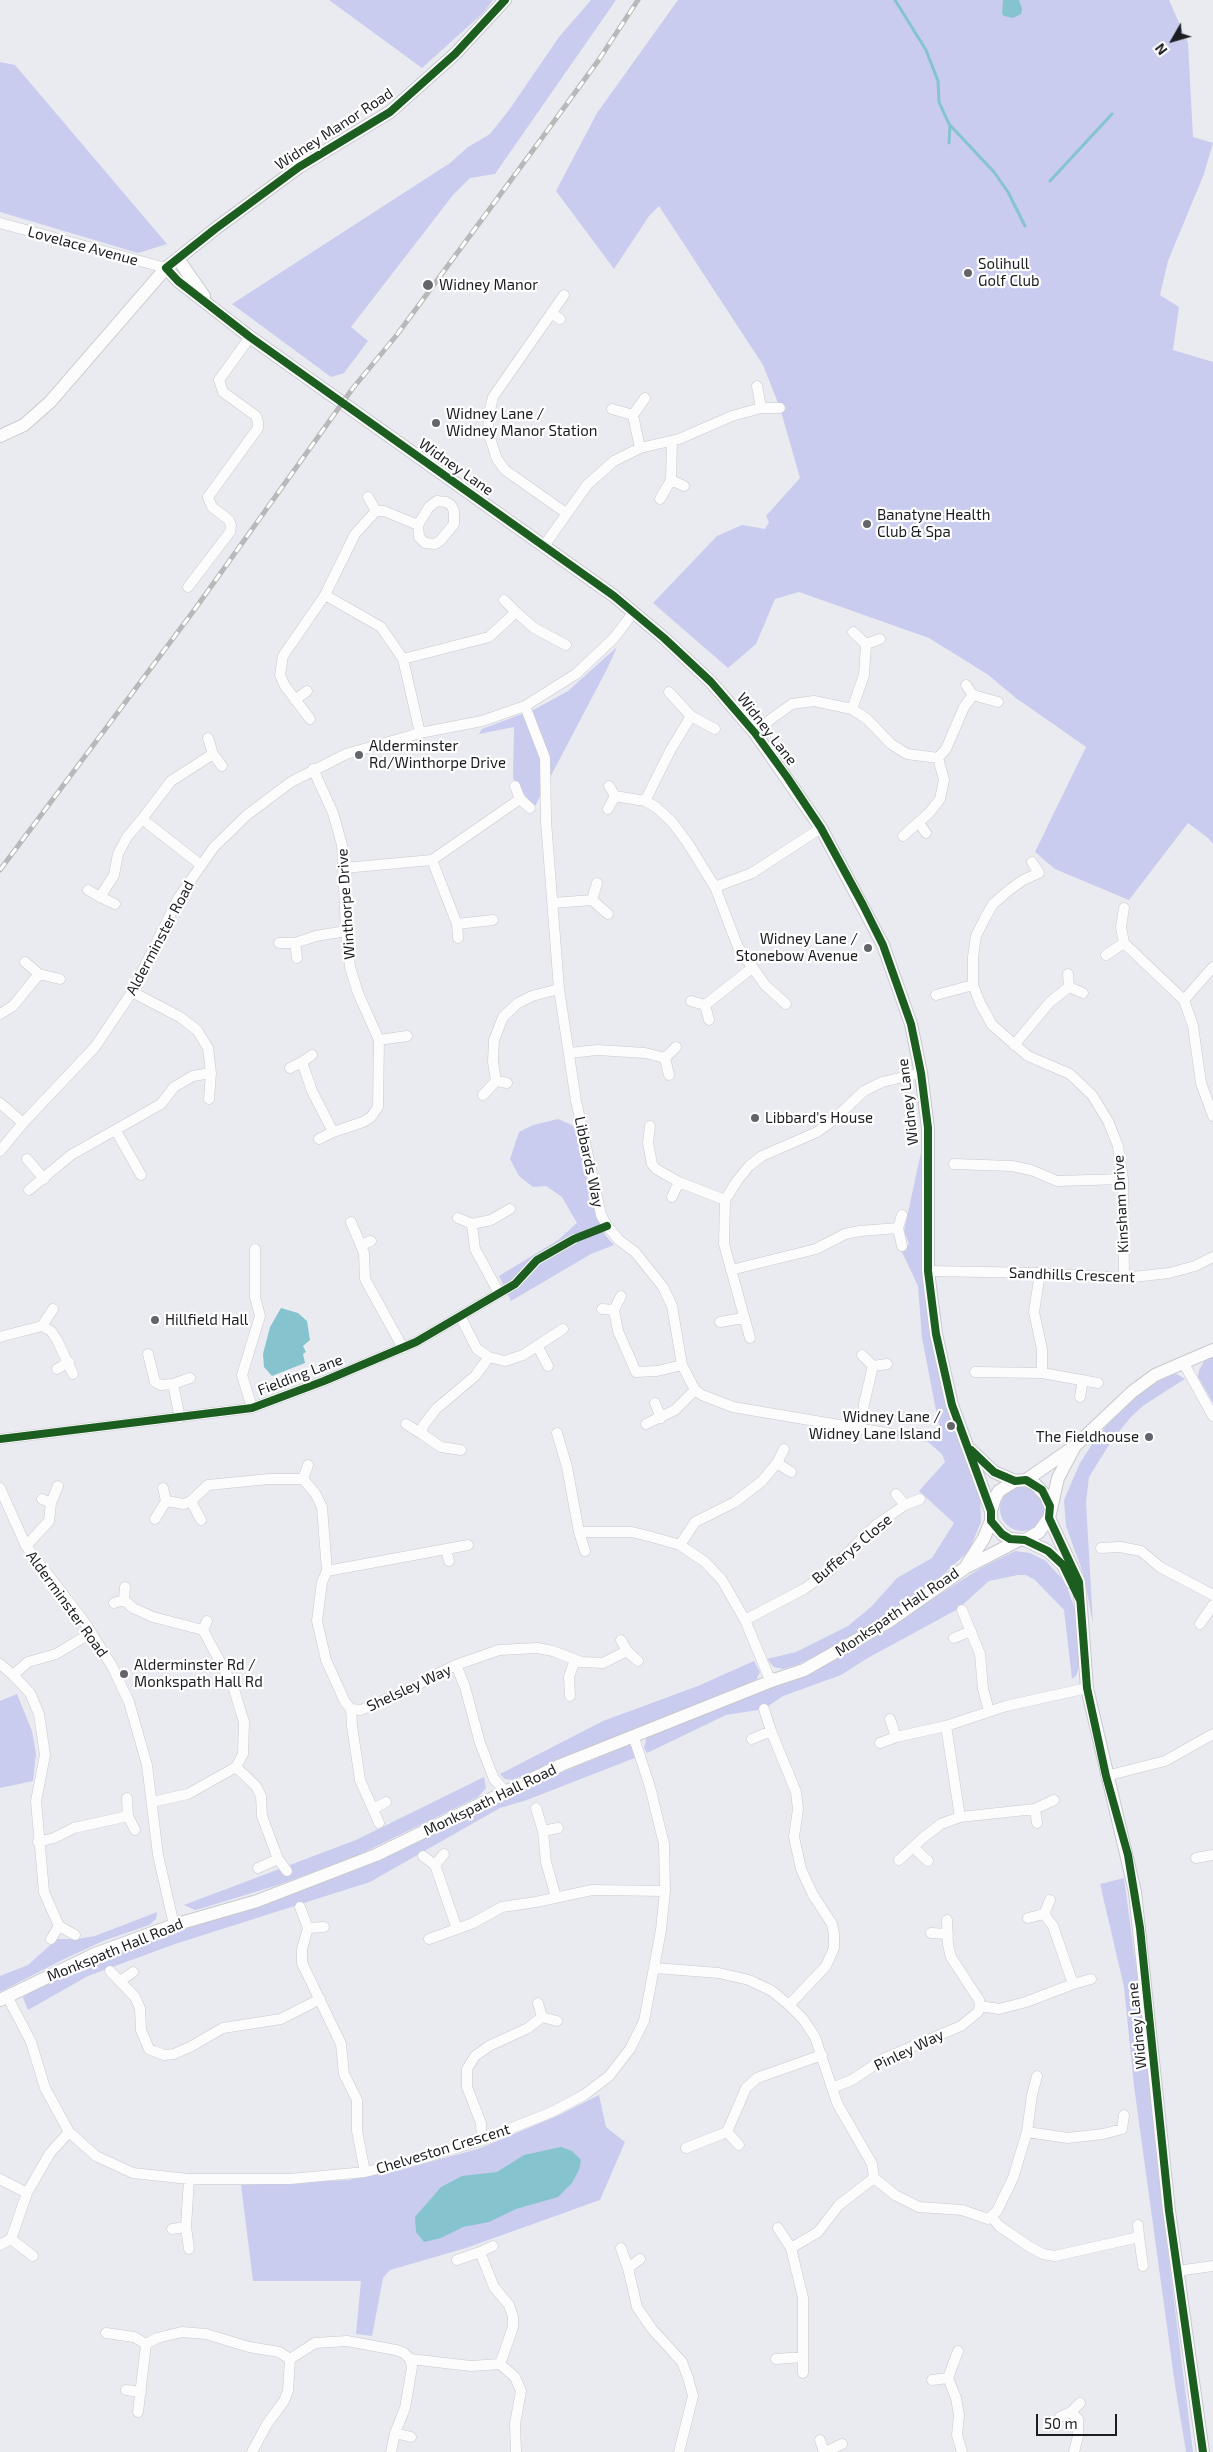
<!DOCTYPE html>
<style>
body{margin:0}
#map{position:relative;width:1213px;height:2452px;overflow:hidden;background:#eaebf1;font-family:"Exo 2",sans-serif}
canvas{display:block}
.north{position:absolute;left:1148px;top:15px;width:50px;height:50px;-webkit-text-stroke:4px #fff;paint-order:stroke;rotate:232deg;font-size:14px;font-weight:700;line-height:20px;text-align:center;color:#1c1d21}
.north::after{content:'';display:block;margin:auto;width:18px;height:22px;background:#1c1d21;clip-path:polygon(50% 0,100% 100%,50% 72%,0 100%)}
.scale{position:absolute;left:1036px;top:2414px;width:81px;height:22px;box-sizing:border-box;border:2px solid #1c1d21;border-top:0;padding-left:6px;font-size:15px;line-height:18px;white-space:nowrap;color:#1c1d21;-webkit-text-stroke:4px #fff;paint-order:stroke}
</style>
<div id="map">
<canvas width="1213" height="2452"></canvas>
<div class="north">N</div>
<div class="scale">50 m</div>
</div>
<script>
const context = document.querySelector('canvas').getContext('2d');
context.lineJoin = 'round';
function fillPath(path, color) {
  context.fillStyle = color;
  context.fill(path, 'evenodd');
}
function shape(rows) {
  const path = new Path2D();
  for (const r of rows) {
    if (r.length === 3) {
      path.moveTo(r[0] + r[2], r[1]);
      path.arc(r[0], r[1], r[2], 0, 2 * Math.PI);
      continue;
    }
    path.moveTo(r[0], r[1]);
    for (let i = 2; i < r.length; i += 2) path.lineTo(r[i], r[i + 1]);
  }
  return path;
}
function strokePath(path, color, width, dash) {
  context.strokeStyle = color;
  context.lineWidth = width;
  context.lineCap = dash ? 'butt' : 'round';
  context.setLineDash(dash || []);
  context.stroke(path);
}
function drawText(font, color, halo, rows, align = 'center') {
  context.font = font + ' "Exo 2",sans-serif';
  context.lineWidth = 4.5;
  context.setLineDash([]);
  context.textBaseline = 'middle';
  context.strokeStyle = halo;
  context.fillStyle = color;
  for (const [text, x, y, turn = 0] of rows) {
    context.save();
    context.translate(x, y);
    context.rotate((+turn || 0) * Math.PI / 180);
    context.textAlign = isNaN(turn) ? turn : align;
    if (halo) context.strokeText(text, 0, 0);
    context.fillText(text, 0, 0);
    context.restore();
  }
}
const green = shape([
 [329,0,493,0,483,13,422,68],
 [591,0,616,0,495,174,470,178,453,195,351,327,368,341,344,373,331,377,232,304,450,163,468,147,490,134,509,110,559,37],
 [678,0,1169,0,1188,43,1193,137,1213,143,1204,174,1168,261,1160,295,1179,307,1173,350,1213,362,1213,844,1208,838,1188,823,1129,900,1055,869,1035,852,1086,747,1016,698,987,674,929,638,799,592,775,599,756,644,728,668,653,603,717,536,742,525,765,529,769,522,766,516,800,478,780,408,763,365,659,206,649,216,614,269,556,191,597,113],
 [0,62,15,65,167,244,138,253,0,212],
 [617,647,607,669,534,808,513,778,514,727,479,734,482,729,535,709,568,691],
 [558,1119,572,1125,578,1133,590,1193,605,1235,614,1245,591,1254,511,1301,499,1276,558,1240,577,1223,562,1197,546,1186,533,1187,519,1176,510,1159,519,1132,533,1125],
 [922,1148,931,1317,980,1490,981,1522,969,1551,925,1591,856,1636,797,1665,783,1669,774,1667,767,1659,796,1652,848,1626,872,1606,897,1578,932,1558,954,1523,919,1491,945,1462,942,1454,928,1442,892,1438,895,1430,924,1437,941,1436,922,1338,918,1286,901,1250,909,1244,904,1231],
 [1213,1356,1213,1403,1198,1377,1199,1370,1206,1358],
 [1177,1374,1185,1379,1144,1405,1131,1417,1112,1440,1089,1477,1086,1502,1093,1624,1084,1576,1066,1526,1064,1500,1080,1463,1096,1438,1115,1416,1142,1391,1169,1375],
 [1022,1509,22],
 [1015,1551,1030,1553,1046,1561,1065,1582,1075,1609,1079,1667,1076,1676,1072,1679,1064,1610,1035,1580,1026,1575,1018,1575,989,1581,958,1609,866,1659,841,1675,783,1696,764,1709,726,1715,647,1753,644,1748,647,1735,804,1674,841,1657,981,1568],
 [754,1661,760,1672,756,1680,512,1780,505,1779,500,1774,603,1721,698,1686],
 [17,1694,32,1731,36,1754,33,1781,0,1788,0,1701],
 [629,1745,633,1747,637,1757,527,1800,500,1808,370,1882,175,1944,88,1976,28,2010,23,1998,27,1992,65,1973,116,1951,280,1899,345,1874,511,1793],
 [484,1777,486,1788,478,1797,356,1856,278,1885,206,1907,195,1910,184,1905,356,1840],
 [1124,1878,1142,2011,1169,2261,1193,2452,1186,2452,1175,2385,1134,2086,1124,1987,1100,1884],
 [157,1912,156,1919,149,1925,103,1941,62,1960,0,1992,0,1976,28,1965,57,1939,77,1939,95,1936],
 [599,2095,606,2127,625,2142,600,2200,466,2248,390,2270,383,2278,372,2336,356,2334,361,2281,253,2281,241,2185,348,2180,400,2170,478,2149,557,2116]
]);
const water = shape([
 [1003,0,1019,0,1022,9,1021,14,1013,18,1004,16,1002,14],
 [281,1308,298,1313,307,1321,310,1340,303,1346,306,1352,303,1354,305,1363,272,1376,264,1367,263,1354,270,1327],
 [561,2147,572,2151,581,2160,579,2170,572,2183,558,2197,516,2209,489,2222,463,2227,441,2238,424,2242,416,2232,415,2217,441,2187,462,2176,497,2172,524,2155]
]);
const stream = shape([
 [895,0,926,50,938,81,939,102,949,124,994,172,1008,192,1025,226],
 [949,143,950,125],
 [1050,181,1112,114]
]);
const minor = shape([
 [0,223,166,268],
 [564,295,493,397,489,414,488,432,497,459,505,470,566,513],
 [551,313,560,319],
 [757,386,761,408],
 [612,409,633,415,640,448],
 [633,415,645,398],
 [671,480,684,486],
 [368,497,376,511],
 [660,499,671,480,672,441],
 [544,546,587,485,614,461,640,448,679,439,732,416,761,408,780,408],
 [188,587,230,532,231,525,229,520,212,507,208,497,258,428,258,422,256,416,223,392,219,380,250,337],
 [325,595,355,534,376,511,384,511,418,525,429,507,437,501,446,502,451,505,454,511,454,524,440,541,435,544,425,543,419,537,418,525],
 [504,600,516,612],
 [866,644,880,639],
 [403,659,489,637,516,612,534,628,566,645],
 [966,685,973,695],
 [295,700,307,691],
 [525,706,545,758,546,821,559,989,576,1101,601,1215,607,1226,619,1240,635,1252,663,1287,672,1306,682,1365,695,1390,702,1395,733,1407,892,1434],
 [852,709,864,675,866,644,853,632],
 [691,716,715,729],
 [310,719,285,686,280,675,283,656,325,595,381,627,403,659,420,733],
 [755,733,771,719,792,704,814,701,852,709,867,719,891,744,907,754,938,758,946,749,964,707,973,695,998,702],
 [213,754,222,766],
 [609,786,615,796,645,801,656,807,672,822,687,842,715,887,752,873,821,828],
 [520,799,530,808],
 [645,801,670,751,691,716,669,692],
 [608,809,615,796],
 [142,819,171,781,213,754,208,738],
 [919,823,926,833],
 [903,836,930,812,940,799,944,780,938,758],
 [432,860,520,799,515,786],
 [1032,862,1039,873,1023,880,1008,891,993,904,985,918,976,936,973,957,973,985,980,1003,992,1025,1028,1056,1070,1074,1092,1095,1108,1121,1118,1146,1123,1179,1124,1278],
 [344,868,432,860,457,924,493,920],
 [715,887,738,947,765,985,786,1004],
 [88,890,100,897,114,875,118,854,127,837,142,819,201,865],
 [100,897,115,904],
 [592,900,597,883],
 [553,903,592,900,608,914],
 [1124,908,1121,927,1124,943,1184,1000,1193,1026,1201,1083,1213,1116],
 [457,924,458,938],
 [279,943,295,943,316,936,346,931],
 [295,943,297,958],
 [1106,955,1124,943],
 [39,974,60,979],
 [1068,974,1069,987,1083,993],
 [936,995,973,985],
 [1184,1000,1213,967],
 [691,1001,705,1005,752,968],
 [705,1005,709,1020],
 [0,1014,13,1006,39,974,25,962],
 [379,1040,407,1036],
 [1014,1045,1050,1002,1069,987],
 [569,1053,597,1050,645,1053,665,1058,669,1075],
 [665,1058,676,1047],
 [302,1062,312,1055],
 [290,1068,302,1062,312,1091,333,1132,363,1122,371,1117,378,1107,379,1040,358,993,350,967,346,931,342,845,333,813,313,769],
 [496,1081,507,1083],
 [483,1095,496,1081,493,1062,494,1040,503,1017,518,1003,532,996,559,989],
 [209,1099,211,1073],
 [0,1103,23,1123],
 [650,1126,648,1143,652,1164,656,1169,679,1182,725,1200],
 [116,1131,141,1175],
 [319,1139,333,1132],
 [0,1151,23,1123,95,1047,132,992,179,897,214,847,247,815,291,782,346,754,420,733,482,721,525,706,576,674,614,638,633,613],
 [27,1159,44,1179],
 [954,1164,1012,1166,1031,1170,1057,1181,1123,1179],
 [29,1190,71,1155,161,1104,174,1087,193,1076,211,1073,208,1048,197,1030,180,1017,132,992],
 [672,1197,679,1182],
 [458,1218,472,1224],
 [351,1222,364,1253,365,1279,403,1348],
 [898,1228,902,1215],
 [361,1245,371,1241],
 [731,1270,816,1249,845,1234,860,1231,898,1228,902,1246],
 [928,1271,1040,1273,1124,1278,1169,1273,1195,1266,1213,1257],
 [499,1293,475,1249,472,1224,491,1220,510,1209],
 [602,1309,614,1310,618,1331,636,1372,657,1371,682,1365],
 [614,1310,621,1296],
 [460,1316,477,1349,489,1357,475,1376,436,1409,423,1426,422,1434,441,1447,461,1450],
 [720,1322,743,1318],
 [42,1326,53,1309],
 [0,1337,42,1326,51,1331,57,1340,73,1374],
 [750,1338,724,1244,725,1200,737,1181,749,1166,762,1156,817,1132,831,1122,864,1091,882,1082,921,1073],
 [538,1347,548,1366],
 [148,1354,155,1382,161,1385,173,1384,190,1378],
 [489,1357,505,1361,523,1355,563,1329],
 [1183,1362,1213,1416],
 [873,1366,887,1364],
 [57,1369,69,1362],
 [975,1372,1042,1373,1042,1349,1034,1312,1040,1273],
 [1042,1373,1098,1383],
 [173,1384,180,1418],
 [1080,1397,1083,1380],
 [655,1403,661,1418],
 [252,1408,242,1375,260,1316,255,1297,255,1249],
 [406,1424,422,1434],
 [646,1424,675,1410,695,1390],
 [861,1428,864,1404,873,1366,862,1355],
 [557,1433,567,1467,579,1532,632,1532,652,1537,680,1545,705,1562,722,1580,745,1620,768,1675,774,1680],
 [0,1439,252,1408,324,1381,416,1342,515,1284,537,1260,574,1239],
 [777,1463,791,1472],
 [303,1479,308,1465],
 [0,1488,26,1546,83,1620,112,1666,129,1702,147,1765,158,1855,174,1925],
 [163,1488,166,1501,184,1504,191,1501,208,1485,269,1479,303,1479,315,1493,322,1507,327,1571,322,1582,317,1621,326,1660,345,1702,351,1709,361,1710,414,1687,431,1677,456,1665,465,1687,480,1743,494,1779,505,1791],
 [896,1494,905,1505],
 [191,1501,201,1520],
 [51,1503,58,1486],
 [155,1519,166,1501],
 [579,1532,585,1551],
 [680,1545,695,1522,735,1502,762,1481,777,1463,784,1449],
 [26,1546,49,1521,51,1503,42,1499],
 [1101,1548,1120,1547,1141,1551,1160,1567,1213,1595],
 [446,1550,449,1561],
 [327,1571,468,1545],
 [124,1600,125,1587],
 [114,1603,124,1600,133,1608,153,1617,203,1630,233,1686,244,1722,243,1754,236,1767,188,1794,152,1802],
 [962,1610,980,1654,983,1689,989,1711],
 [745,1620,804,1589,828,1572,876,1525,905,1505,920,1499],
 [1200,1624,1213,1605],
 [203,1630,207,1621],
 [954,1638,971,1631],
 [621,1640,627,1651],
 [0,1664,13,1675],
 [456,1665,499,1650,537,1648,553,1651,581,1662,603,1663,627,1651,638,1661],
 [570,1696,569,1677,575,1660],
 [351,1709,352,1726,360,1780,379,1823],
 [764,1709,771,1731],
 [890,1719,896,1737],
 [946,1726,960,1817,1035,1809,1037,1823],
 [752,1739,771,1731,796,1792,798,1809,794,1837,801,1869,813,1895,832,1924,834,1934,834,1948,826,1966,789,2005],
 [880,1743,896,1737,946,1726,1006,1706,1087,1688],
 [236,1767,256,1786,261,1796,262,1816,278,1859,258,1868],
 [1106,1776,1165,1761,1213,1734],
 [536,1808,543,1831,546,1862,556,1897],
 [373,1809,386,1802],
 [1035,1809,1054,1800],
 [128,1816,135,1830],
 [543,1831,558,1828],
 [38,1842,54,1838,74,1828,128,1816,127,1798],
 [913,1847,928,1861],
 [423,1856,435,1865,457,1929,473,1923,502,1907,536,1902,592,1890,665,1891],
 [1196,1858,1213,1855],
 [278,1859,287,1871],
 [899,1860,924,1837,941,1824,960,1817],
 [435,1865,444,1854],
 [300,1907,308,1928,302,1949,302,1963,341,2044,344,2074,357,2100,357,2131,365,2172],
 [1044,1914,1050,1900],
 [947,1920,948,1945,951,1957,979,2000,980,2006],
 [308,1928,324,1927],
 [931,1933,948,1934],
 [75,1935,59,1926,44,1892,36,1801,45,1755,39,1714,30,1693,13,1675,28,1662,56,1654,91,1633],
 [51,1939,59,1926],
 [429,1939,457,1929],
 [655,1968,719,1973,749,1980,772,1991,789,2005,803,2019,815,2037,837,2103,872,2164,874,2178,895,2195,919,2207,962,2210,988,2219,997,2211,1013,2178,1027,2132,1068,2138,1103,2134,1122,2129,1124,2115],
 [110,1971,135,1997,140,2008,141,2030,149,2049,164,2055,174,2054,190,2047,223,2028,281,2019,320,1999],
 [120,1981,133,1972],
 [1073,1984,1091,1979],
 [7,1996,31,2042,45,2088,69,2132,96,2156,133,2173,189,2179,290,2179,365,2172,420,2159,482,2140,552,2112,584,2095,609,2076,630,2049,644,2021,661,1930,665,1891,664,1844,650,1787,635,1741,636,1735],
 [980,2006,999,2009,1026,2002,1073,1984,1053,1926,1044,1914,1028,1918],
 [542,2017,557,2021],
 [832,2088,852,2080,885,2058,961,2026,978,2012,980,2006],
 [1027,2132,1032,2095,1037,2076],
 [482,2140,481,2123,467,2087,467,2069,475,2056,489,2046,528,2028,542,2017,538,2003],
 [739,2145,727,2132,746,2088,757,2078,822,2055],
 [686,2148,727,2132],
 [0,2179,27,2193],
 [189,2179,186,2227,189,2249],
 [992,2217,999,2226,1030,2247,1043,2254,1055,2256,1139,2237,1143,2266],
 [1138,2225,1139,2237],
 [778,2228,791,2248],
 [172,2229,186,2227],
 [11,2239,33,2256],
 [0,2245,11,2239,27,2193,50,2153,69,2132],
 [621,2248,628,2268,637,2307,652,2329,682,2362,688,2378,693,2396,679,2452],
 [480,2252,493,2246],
 [457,2260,480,2252,494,2287,509,2305,513,2317,513,2327,500,2364],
 [628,2268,640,2259],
 [1177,2271,1213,2266],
 [106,2333,134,2337,146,2344],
 [958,2351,948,2378,956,2398,959,2415,957,2435,962,2452],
 [776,2359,803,2357],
 [803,2373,803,2298,791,2248,818,2232,839,2205,874,2178],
 [932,2380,948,2378],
 [126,2390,141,2392],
 [138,2412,146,2344,157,2338,182,2332,206,2334,249,2347,279,2352,290,2359],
 [1071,2412,1078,2419,1078,2436,1074,2452],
 [1060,2417,1071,2412,1080,2403],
 [395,2433,411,2437],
 [820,2440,824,2452],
 [252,2452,267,2424,284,2401,288,2391,290,2359,315,2343,347,2341,396,2350,404,2353,410,2359,471,2366,500,2364,515,2377,521,2391,515,2424,516,2452],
 [391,2452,395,2433,405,2408,412,2367,410,2359],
 [825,2452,842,2444]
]);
const tertiary = shape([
 [178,259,204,296],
 [166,268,178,281,250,337,614,596,664,638,711,682,755,733,821,828,883,945,911,1024,921,1073,928,1128,928,1271,936,1334,952,1405,991,1511],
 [0,436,24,425,50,402,166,268,215,229,299,167,390,112,455,54,505,0],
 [971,1450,994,1472,1015,1481],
 [1026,1480,1075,1446,1132,1392,1155,1375,1213,1350],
 [1050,1506,1046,1496,1036,1485,1026,1480,1015,1481,999,1491,995,1498,991,1511,991,1521,1002,1534,1010,1539,1025,1540,1039,1532,1049,1518,1058,1478,1075,1446],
 [1049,1518,1079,1582,1087,1688,1135,1892,1169,2211,1203,2452],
 [1025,1540,1048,1551,1063,1565,1071,1582],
 [965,1568,984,1538,991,1521],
 [0,2000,95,1954,174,1925,257,1901,376,1855,561,1765,774,1680,804,1670,888,1622,965,1568,1019,1540]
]);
const rail = shape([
 [0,870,195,609,353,388,396,336,539,142,598,61,638,0]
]);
const cycleway = shape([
 [505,0,455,54,390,112,299,167,215,229,166,268,178,281,250,337,614,596,664,638,711,682,755,733,787,777,821,828,863,905,883,945,911,1024,921,1073,928,1128,928,1271,936,1334,952,1405,991,1511,991,1521,1002,1534,1010,1539,1025,1540,1048,1551,1063,1565,1080,1600],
 [0,1439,252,1408,324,1381,416,1342,515,1284,537,1260,574,1239,607,1226],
 [971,1450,994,1472,1015,1481,1026,1480,1042,1490,1050,1506,1049,1518,1079,1582,1087,1688,1106,1776,1128,1855,1140,1928,1169,2211,1203,2452]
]);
const markers = [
 [968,273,5,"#64656a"],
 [428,285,6,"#64656a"],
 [436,423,5,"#64656a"],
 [867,524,5,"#64656a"],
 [359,755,5,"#64656a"],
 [868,948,5,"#64656a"],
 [755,1118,5,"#64656a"],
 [155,1320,5,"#64656a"],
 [951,1426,5,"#64656a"],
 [1149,1437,5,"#64656a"],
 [124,1674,5,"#64656a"]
];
const streetNames = [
 ["Widney Manor Road",334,129,-33],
 ["Lovelace Avenue",83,246,15],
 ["Widney Lane",456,467,35],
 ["Widney Lane",767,729,52],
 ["Winthorpe Drive",346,904,-94],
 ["Alderminster Road",160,938,-62],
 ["Widney Lane",908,1102,-97],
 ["Libbards Way",589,1162,78],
 ["Kinsham Drive",1121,1204,-93],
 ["Sandhills Crescent",1072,1275,2],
 ["Fielding Lane",300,1375,-21],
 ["Bufferys Close",852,1549,-40],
 ["Alderminster Road",67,1604,54],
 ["Monkspath Hall Road",897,1612,-34],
 ["Shelsley Way",409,1688,-25],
 ["Monkspath Hall Road",490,1800,-26],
 ["Monkspath Hall Road",115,1950,-22],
 ["Widney Lane",1137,2026,-96],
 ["Pinley Way",909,2050,-26],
 ["Chelveston Crescent",443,2149,-17]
];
const poiNames = [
 ["Solihull",978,264],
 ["Golf Club",978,281],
 ["Widney Manor",439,285],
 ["Widney Lane /",446,414],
 ["Widney Manor Station",446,431],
 ["Banatyne Health",877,515],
 ["Club & Spa",877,532],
 ["Alderminster",369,746],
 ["Rd/Winthorpe Drive",369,763],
 ["Widney Lane /",858,939,"right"],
 ["Stonebow Avenue",858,956,"right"],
 ["Libbard's House",765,1118],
 ["Hillfield Hall",165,1320],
 ["Widney Lane /",941,1417,"right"],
 ["Widney Lane Island",941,1434,"right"],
 ["The Fieldhouse",1139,1437,"right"],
 ["Alderminster Rd /",134,1665],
 ["Monkspath Hall Rd",134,1682]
];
fillPath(green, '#c9ccee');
fillPath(water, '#85c4cf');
strokePath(stream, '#85c4cf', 3);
strokePath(minor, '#c8c9cd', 11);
strokePath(tertiary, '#c8c9cd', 14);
strokePath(minor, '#fcfcfd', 10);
strokePath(tertiary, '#fcfcfd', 12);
strokePath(rail, '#b8b8ba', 5);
strokePath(rail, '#fff', 3, [9]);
strokePath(cycleway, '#1b5e20', 8);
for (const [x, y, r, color] of markers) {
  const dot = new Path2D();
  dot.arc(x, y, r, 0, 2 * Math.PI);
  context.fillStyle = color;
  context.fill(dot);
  strokePath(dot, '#fff', 2);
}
drawText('15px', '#1c1d21', '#fff', streetNames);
drawText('15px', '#1c1d21', '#fff', poiNames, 'left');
</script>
